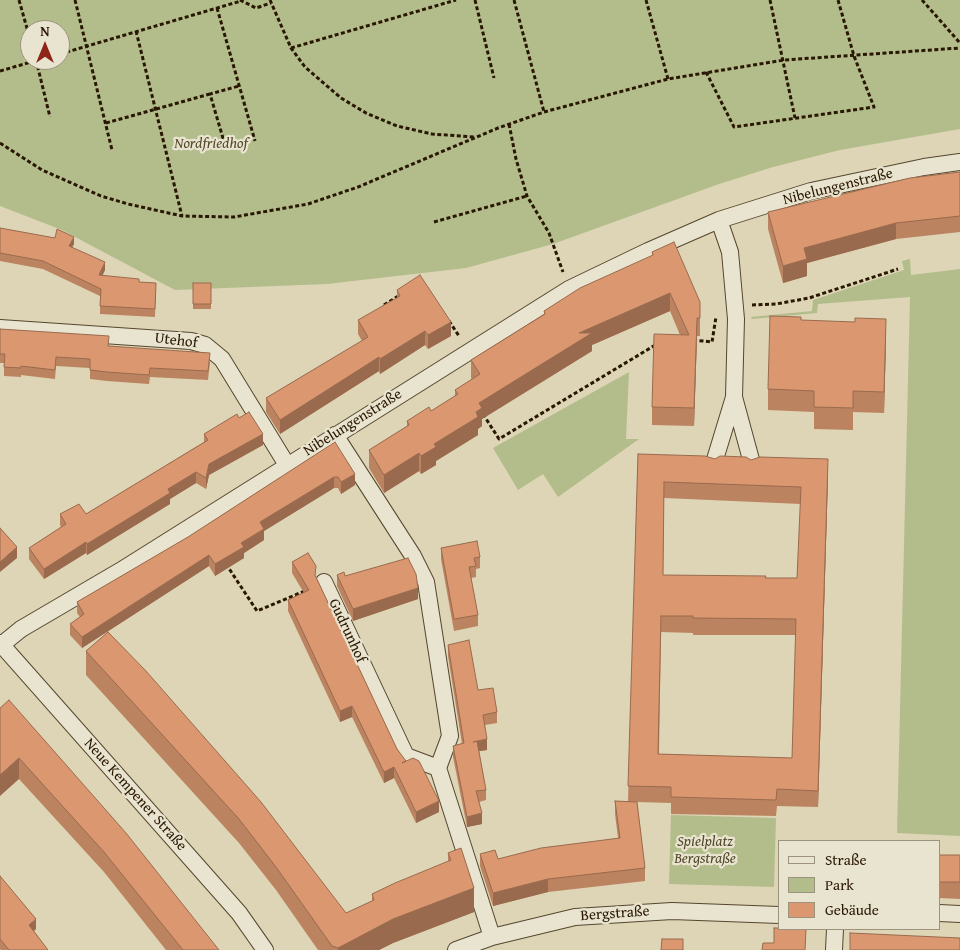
<!DOCTYPE html>
<meta charset="utf-8">
<style>
body{margin:0}
#map{position:relative;width:960px;height:950px;overflow:hidden;background:#ddd5b5;font-family:"Gentium Book Plus",serif}
canvas{display:block}
.legend{position:absolute;left:778px;top:840px;width:162px;height:90px;box-sizing:border-box;background:#e9e4cf;border:1px solid #9c927d;margin:0;padding:6px 9px;list-style:none;font-size:15px;color:#291702}
.legend li{display:flex;align-items:center;gap:10px;height:25px}
.legend b{width:25px;border:1px solid #9c927d}
.north{position:absolute;left:20px;top:20px;width:50px;height:50px;box-sizing:border-box;background:#e9e4cf;border:1px solid #9c927d;border-radius:50%;rotate:0deg;font-size:14px;font-weight:700;line-height:20px;text-align:center;color:#291702}
.north::after{content:'';display:block;margin:auto;width:18px;height:22px;background:#8f2418;clip-path:polygon(50% 0,100% 100%,50% 72%,0 100%)}
</style>
<div id="map">
<canvas width="960" height="950"></canvas>
<ul class="legend">
<li><b style="height:6px;background:#e9e4cf"></b>Straße</li>
<li><b style="height:14px;background:#b3bd8c"></b>Park</li>
<li><b style="height:14px;background:#db9870"></b>Gebäude</li>
</ul>
<div class="north">N</div>
</div>
<script>
const context = document.querySelector('canvas').getContext('2d');
context.lineJoin = 'round';
function fillPath(path, color) {
  context.fillStyle = color;
  context.fill(path, 'evenodd');
}
function shape(rows) {
  const path = new Path2D();
  for (const r of rows) {
    path.moveTo(r[0], r[1]);
    for (let i = 2; i < r.length; i += 2) path.lineTo(r[i], r[i + 1]);
  }
  return path;
}
function strokePath(path, color, width, dash) {
  context.strokeStyle = color;
  context.lineWidth = width;
  context.lineCap = dash ? 'butt' : 'round';
  context.setLineDash(dash || []);
  context.stroke(path);
}
function drawText(font, color, halo, rows, align = 'center') {
  context.font = font + ' "Gentium Book Plus",serif';
  context.lineWidth = 4.5;
  context.setLineDash([]);
  context.textBaseline = 'middle';
  context.strokeStyle = halo;
  context.fillStyle = color;
  for (const [text, x, y, turn = 0] of rows) {
    context.save();
    context.translate(x, y);
    context.rotate((+turn || 0) * Math.PI / 180);
    context.textAlign = isNaN(turn) ? turn : align;
    if (halo) context.strokeText(text, 0, 0);
    context.fillText(text, 0, 0);
    context.restore();
  }
}
const green = shape([
 [0,0,960,0,960,129,840,150,773,167,719,184,553,244,466,268,327,284,175,290,62,230,0,206],
 [30,30,60,30,60,60,30,60],
 [910,259,911,275,960,269,960,836,897,833,910,297,818,304,817,313,752,319,751,317,812,311,813,300,904,270,902,261],
 [629,372,626,439,639,439,558,497,543,474,518,490,493,448],
 [671,815,776,818,774,887,669,884]
]);
const path = shape([
 [19,0,30,39],
 [75,0,112,150],
 [240,0,256,8,271,3],
 [270,0,291,48,305,67,341,98,366,113,397,126,432,134,474,137],
 [475,0,494,78],
 [514,0,544,112],
 [646,0,668,79],
 [770,0,795,118],
 [922,0,960,43],
 [217,8,255,141],
 [136,31,182,216],
 [291,48,456,0],
 [60,54,241,1],
 [36,60,50,117],
 [0,71,38,60],
 [706,72,734,127,874,107,854,56,838,0],
 [106,123,210,94],
 [509,124,516,159,527,196,549,233,563,272],
 [0,143,42,170,101,196,128,204,182,216,234,217,308,204,358,187,498,128,544,112,668,79,784,60,960,48],
 [225,145,210,94,239,86],
 [434,222,527,196],
 [384,305,400,295],
 [752,305,776,304,809,298,898,269],
 [449,321,459,336],
 [693,340,712,342,716,317],
 [483,414,499,439,657,344],
 [226,564,257,611,307,590]
]);
const street = shape([
 [719,220,730,252,736,319,734,397,753,467],
 [0,328,191,341,205,345,222,359,287,465],
 [335,435,413,556,426,582,450,736,438,768,492,937],
 [713,466,734,397],
 [324,582,406,756,438,768],
 [0,643,239,913,265,950],
 [0,646,21,629,120,571,569,289,648,251,719,220,811,191,924,167,960,162],
 [939,913,960,914],
 [456,950,492,937,575,917,672,911,779,915],
 [834,950,835,929]
]);
const wall = shape([
 [960,172,960,232,896,239,807,263,807,276,783,283,768,229,768,212],
 [0,228,74,244,72,247,105,270,102,275,139,282,156,283,155,317,100,314,100,296,43,269,0,261],
 [652,252,700,302,700,336,697,336,694,426,652,425,652,407,680,335,670,311,592,345,592,351,482,419,482,426,478,429,478,435,436,461,436,465,421,474,419,471,384,493,369,468,369,450,407,426,407,421,431,411,455,396,455,390,472,379,471,378,471,360,544,314,544,311,652,256],
 [193,283,211,283,211,309,193,309],
 [397,290,451,336,428,349,425,345,380,374,379,371,280,434,266,412,266,398,362,341,358,334,358,320,397,298],
 [801,320,886,340,884,413,853,412,853,430,814,429,814,412,768,410,768,389],
 [0,329,210,362,208,380,150,377,149,384,107,381,90,379,90,368,56,366,55,379,21,375,21,377,4,376,4,363,0,363],
 [239,418,263,445,209,475,206,489,196,483,170,499,170,504,87,555,86,553,44,579,29,559,29,548,61,527,60,525,60,514,86,514,204,442,204,434],
 [335,442,355,485,341,494,338,488,334,488,264,531,264,540,244,553,244,558,215,576,209,566,82,648,70,635,70,624,80,617,77,613,77,602,188,537],
 [638,454,715,459,751,460,828,476,818,807,777,806,776,816,671,814,671,803,637,802,645,868,645,881,548,892,493,906,480,866,480,854,498,859,618,838,615,814,615,801,628,801],
 [664,498,801,504,797,578,766,578,663,575],
 [661,632,693,633,693,635,796,635,792,758,659,754],
 [441,548,480,557,480,568,476,569,476,577,471,578,478,615,478,626,454,631,441,559],
 [292,562,316,577,397,749,439,812,416,823,394,778,384,783,352,717,340,722,288,611,288,600,304,593,292,573],
 [337,575,345,576,418,599,353,621,337,586],
 [448,645,478,690,497,712,497,723,485,725,487,750,479,751,486,790,486,800,479,802,482,824,467,827,453,757,453,746,462,744,448,656],
 [86,651,346,913,372,901,372,894,448,862,448,853,474,912,393,943,379,950,318,950,276,890,239,843,86,675],
 [0,708,219,950,166,950,104,872,19,779],
 [939,855,960,855,960,899,939,898],
 [0,876,36,929,34,931,48,950,1,950,0,949]
]);
const shadedWall = shape([
 [896,223,896,239,807,263,807,276,783,283,783,266,804,248],
 [74,237,74,244,69,253,69,246],
 [105,262,105,270,99,283,99,275],
 [670,293,670,311,592,345,592,351,482,419,482,426,478,429,478,435,436,461,436,465,421,474,421,456,434,444,476,412,479,403,579,333],
 [697,318,697,336,694,426,694,408],
 [886,319,886,340,884,413,884,392],
 [451,322,451,336,428,349,428,335],
 [425,331,425,345,380,374,380,359],
 [379,357,379,371,280,434,280,420],
 [263,434,263,445,209,475,206,489,206,478,209,464],
 [419,453,419,471,384,493,384,475],
 [828,459,828,476,818,807,818,791],
 [196,472,196,483,170,499,170,504,87,555,87,544,168,489],
 [355,474,355,485,341,494,341,482],
 [334,477,334,488,264,531,264,540,244,553,244,558,215,576,215,564,241,543,260,522],
 [86,542,86,553,44,579,44,569],
 [17,547,17,558,0,572,0,562],
 [209,555,209,566,82,648,82,637],
 [418,588,418,599,353,621,353,609],
 [352,706,352,717,340,722,340,711],
 [487,739,487,750,473,752,473,742],
 [19,758,19,779,0,796,0,775],
 [394,767,394,778,384,783,384,772],
 [439,801,439,812,416,823,416,812],
 [482,813,482,824,467,827,467,817],
 [548,879,548,892,493,906,493,893],
 [474,888,474,912,393,943,379,950,338,950,338,948,393,919],
 [36,919,36,929,29,934,29,925]
]);
const building = shape([
 [960,172,960,216,896,223,804,248,807,259,783,266,768,212,910,178,960,172],
 [0,228,55,238,57,229,74,237,69,246,105,262,99,275,139,279,139,282,156,283,155,309,100,306,101,289,43,261,0,253,0,228],
 [674,242,700,302,700,318,697,318,694,408,652,407,654,334,689,335,670,293,579,333,592,333,479,403,482,408,476,412,478,417,434,444,436,447,421,456,419,453,384,475,369,450,409,425,407,421,429,407,431,411,458,394,455,390,480,374,471,360,545,314,544,311,580,288,653,255,652,252,674,242],
 [420,275,451,322,428,335,425,331,380,359,379,357,280,420,266,398,368,337,358,320,400,296,397,290,420,275],
 [193,283,211,283,211,304,193,304,193,283],
 [770,316,801,317,801,320,855,322,855,318,886,319,884,392,853,391,853,408,814,407,814,391,768,389,770,316],
 [0,329,109,336,108,346,210,353,208,371,150,368,149,375,107,372,90,370,90,359,56,357,55,370,21,366,21,368,4,367,5,354,0,354,0,329],
 [249,412,263,434,209,464,206,478,196,472,168,489,170,493,87,544,86,542,44,569,29,548,66,524,60,514,79,504,86,514,208,440,204,434,237,414,239,418,249,412],
 [335,442,355,474,341,482,338,477,334,477,260,522,264,529,241,543,244,547,215,564,209,555,82,637,70,624,84,614,77,602,188,537,335,442],
 [638,454,705,456,715,459,720,456,746,457,751,460,760,457,828,459,818,791,777,789,776,800,671,797,671,787,628,786,638,454],
 [664,482,801,487,797,578,765,578,766,576,663,575,664,482],
 [661,616,693,616,693,618,796,619,792,758,658,754,661,616],
 [0,528,17,547,0,562,0,528],
 [477,541,480,557,474,558,476,566,469,567,478,615,454,619,441,548,477,541],
 [308,553,316,566,315,575,397,749,406,761,402,763,413,758,419,761,439,801,416,812,394,767,384,772,352,706,340,711,288,600,309,590,292,562,308,553],
 [408,558,416,574,418,588,353,609,337,575,344,572,345,576,408,558],
 [108,632,146,671,261,802,346,913,374,900,372,894,395,883,451,860,448,853,461,848,474,888,393,919,338,948,332,946,276,867,239,819,86,651,108,632],
 [469,640,478,690,493,688,497,712,483,715,487,739,473,742,477,741,486,790,476,791,482,813,467,817,453,746,464,743,448,645,469,640],
 [9,700,126,833,219,950,183,950,104,852,19,758,0,775,0,708,9,700],
 [615,801,637,802,645,868,548,879,493,893,480,854,495,850,498,859,541,848,620,838,615,801],
 [939,855,960,855,960,882,939,882,939,855],
 [0,876,36,919,29,925,48,950,9,950,0,939,0,876],
 [774,928,779,928,779,929,806,929,805,950,762,950,763,943,774,943,774,928],
 [850,933,960,938,960,950,850,950,850,933],
 [662,939,683,939,683,950,661,950,662,939]
]);
const parkNames = [
 ["Nordfriedhof",211,144],
 ["Spielplatz",705,842],
 ["Bergstraße",705,859]
];
const streetNames = [
 ["Nibelungenstraße",838,187,-14],
 ["Utehof",176,341,7],
 ["Nibelungenstraße",353,423,-32],
 ["Gudrunhof",347,631,65],
 ["Neue Kempener Straße",135,795,48],
 ["Bergstraße",615,914,-4]
];
fillPath(green, '#b3bd8c');
strokePath(street, '#56462f', 18);
strokePath(path, '#291702', 3, [4, 2.5]);
strokePath(street, '#e9e4cf', 16);
fillPath(wall, '#bc8360');
fillPath(shadedWall, '#996a4e');
fillPath(building, '#db9870');
strokePath(building, '#996a4e', 1);
drawText('italic 15px', '#52492b', '#e9e4cf', parkNames);
drawText('15px', '#291702', '#e9e4cf', streetNames);
</script>
